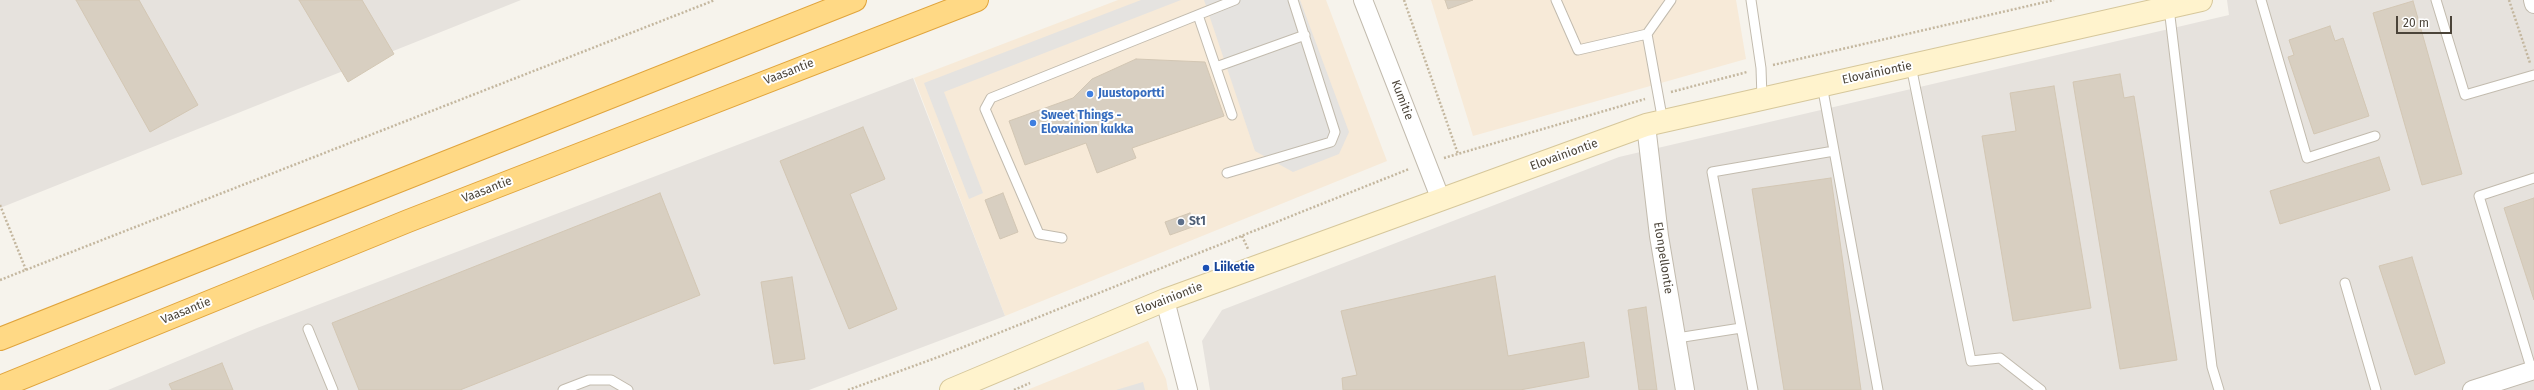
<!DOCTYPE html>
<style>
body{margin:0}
#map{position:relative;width:2534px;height:390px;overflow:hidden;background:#f6f3ec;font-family:"Fira Sans",sans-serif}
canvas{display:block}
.scale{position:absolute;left:2396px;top:16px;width:56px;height:18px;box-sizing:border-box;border:2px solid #4b4439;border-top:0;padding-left:5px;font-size:12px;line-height:14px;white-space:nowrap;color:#4b4439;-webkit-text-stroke:3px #fff;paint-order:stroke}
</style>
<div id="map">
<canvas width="2534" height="390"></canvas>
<div class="scale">20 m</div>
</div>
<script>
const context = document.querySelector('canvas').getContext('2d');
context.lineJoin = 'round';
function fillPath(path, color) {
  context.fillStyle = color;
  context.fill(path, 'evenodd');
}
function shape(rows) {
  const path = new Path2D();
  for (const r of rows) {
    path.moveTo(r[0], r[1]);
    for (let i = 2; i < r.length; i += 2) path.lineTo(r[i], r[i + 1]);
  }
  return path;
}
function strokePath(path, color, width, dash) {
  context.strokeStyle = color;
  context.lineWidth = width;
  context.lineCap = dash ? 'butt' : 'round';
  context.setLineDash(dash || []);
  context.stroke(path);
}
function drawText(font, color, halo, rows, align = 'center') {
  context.font = font + ' "Fira Sans",sans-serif';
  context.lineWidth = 4;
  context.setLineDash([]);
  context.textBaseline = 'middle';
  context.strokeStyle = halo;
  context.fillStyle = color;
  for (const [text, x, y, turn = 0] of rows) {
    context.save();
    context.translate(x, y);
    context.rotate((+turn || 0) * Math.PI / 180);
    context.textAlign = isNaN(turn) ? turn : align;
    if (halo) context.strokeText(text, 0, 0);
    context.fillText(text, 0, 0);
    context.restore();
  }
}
const commercial = shape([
 [1118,0,1326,0,1387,161,1005,316,914,78],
 [1431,0,1736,0,1746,59,1473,136],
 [1148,341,1166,379,1168,390,1027,390]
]);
const industrial = shape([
 [0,0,521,0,0,208],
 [2227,0,2534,0,2534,390,1210,390,1202,341,1222,310,1619,157,2229,15],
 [913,78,1005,316,809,390,108,390,257,328]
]);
const parking = shape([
 [1141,0,1181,0,944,92,983,193,969,199,924,83],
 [1204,0,1300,0,1349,132,1339,154,1293,172,1255,151],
 [1143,382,1145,390,1116,390]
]);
const building = shape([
 [76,0,139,0,198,105,150,132,76,0],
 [299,0,362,0,394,54,348,82,299,0],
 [1445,0,1473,0,1448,9,1445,0],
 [2413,1,2462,174,2422,185,2373,13,2413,1],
 [2330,26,2335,41,2343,38,2369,116,2314,134,2288,57,2294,55,2289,40,2330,26],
 [1136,59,1205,62,1224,116,1132,148,1136,158,1097,173,1086,143,1025,165,1009,121,1073,98,1092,79,1136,59],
 [2120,74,2124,98,2134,96,2177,360,2120,369,2073,82,2120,74],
 [2054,86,2091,308,2013,321,1982,136,2016,131,2010,93,2054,86],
 [863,127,885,179,850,194,897,309,849,329,780,161,863,127],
 [2379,157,2390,190,2280,224,2270,191,2379,157],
 [1831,178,1861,390,1784,390,1752,189,1831,178],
 [660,193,700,295,460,390,359,390,332,323,660,193],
 [1003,193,1018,232,1000,239,985,200,1003,193],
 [2534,198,2534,300,2504,208,2534,198],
 [1190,213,1195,226,1170,235,1165,222,1190,213],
 [2412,257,2445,363,2415,375,2379,266,2412,257],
 [1495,276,1508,356,1584,342,1589,377,1520,390,1343,390,1342,378,1357,375,1341,311,1495,276],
 [792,277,805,359,774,364,761,282,792,277],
 [1646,307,1657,390,1639,390,1628,310,1646,307],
 [222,363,233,390,172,390,169,384,222,363]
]);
const path = shape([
 [1404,0,1458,154],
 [2509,0,2530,63],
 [1773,65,2054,0],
 [1671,92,1747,72],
 [1444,158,1645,99],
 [0,205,26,270],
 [1242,236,1248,249],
 [0,280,715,0],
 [848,390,941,356,1409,169],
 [1014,390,1030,383]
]);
const service = shape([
 [1556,0,1578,50,1647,34,1671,0],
 [1751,0,1761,68,1762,98],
 [2261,0,2307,158,2375,136],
 [2436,0,2465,95,2534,75],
 [2169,8,2212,367,2219,390],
 [1198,15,1232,115],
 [1647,34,1663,122],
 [1911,66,1971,361,2000,358,2041,390],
 [1216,67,1305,35],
 [1822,85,1878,390],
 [1227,173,1331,142,1335,132,1293,0],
 [1062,238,1039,234,985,109,991,98,1235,0],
 [2345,283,2376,390],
 [308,329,333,390],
 [1677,338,1741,328],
 [2532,371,2479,196,2534,178],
 [563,390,589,380,611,380,628,390],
 [1753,390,1712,172,1834,151]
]);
const minor = shape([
 [1363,0,1441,200],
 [2533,0,2534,4],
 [1646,125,1659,236,1685,390],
 [1165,300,1188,390],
 [2472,390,2534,370]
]);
const secondary = shape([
 [951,390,1165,300,1646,125,2201,0]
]);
const trunk = shape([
 [0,339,855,0],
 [0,387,408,221,977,0]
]);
const markers = [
 [1090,94,4,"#3f7fe0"],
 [1033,123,4,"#3f7fe0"],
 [1181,222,4,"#5c6f8a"],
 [1206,268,4,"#1a4fb4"]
];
const streetNames = [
 ["Vaasantie",789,72,-21],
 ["Elovainiontie",1877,73,-12],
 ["Kumitie",1402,100,69],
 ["Elovainiontie",1564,155,-20],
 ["Vaasantie",487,190,-21],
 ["Elonpellontie",1663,258,81],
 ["Elovainiontie",1169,299,-21],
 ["Vaasantie",186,311,-22]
];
const shopNames = [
 ["Juustoportti",1098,94],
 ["Sweet Things -",1041,116],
 ["Elovainion kukka",1041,130]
];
const serviceNames = [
 ["St1",1189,222]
];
const transitNames = [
 ["Liiketie",1214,268]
];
fillPath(commercial, '#f7ead8');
fillPath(industrial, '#e6e2dd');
fillPath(parking, '#e5e3e0');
fillPath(building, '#d8cfc1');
strokePath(building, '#d3c7b4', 1);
strokePath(service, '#c2bbae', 11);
strokePath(minor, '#c2bbae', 20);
strokePath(secondary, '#d6c79b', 24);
strokePath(trunk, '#e0a43c', 24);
strokePath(path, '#c4b79f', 2.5, [2, 2]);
strokePath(service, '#fff', 9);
strokePath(minor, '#fff', 18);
strokePath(secondary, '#fff3cd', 22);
strokePath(trunk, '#ffd985', 22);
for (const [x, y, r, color] of markers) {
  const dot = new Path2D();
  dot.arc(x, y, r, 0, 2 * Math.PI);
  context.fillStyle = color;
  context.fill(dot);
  strokePath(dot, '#fff', 1.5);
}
drawText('12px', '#4b4439', '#fff', streetNames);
drawText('bold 12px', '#366cbe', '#fff', shopNames, 'left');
drawText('bold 12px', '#4e5e75', '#fff', serviceNames, 'left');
drawText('bold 12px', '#164399', '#fff', transitNames, 'left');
</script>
